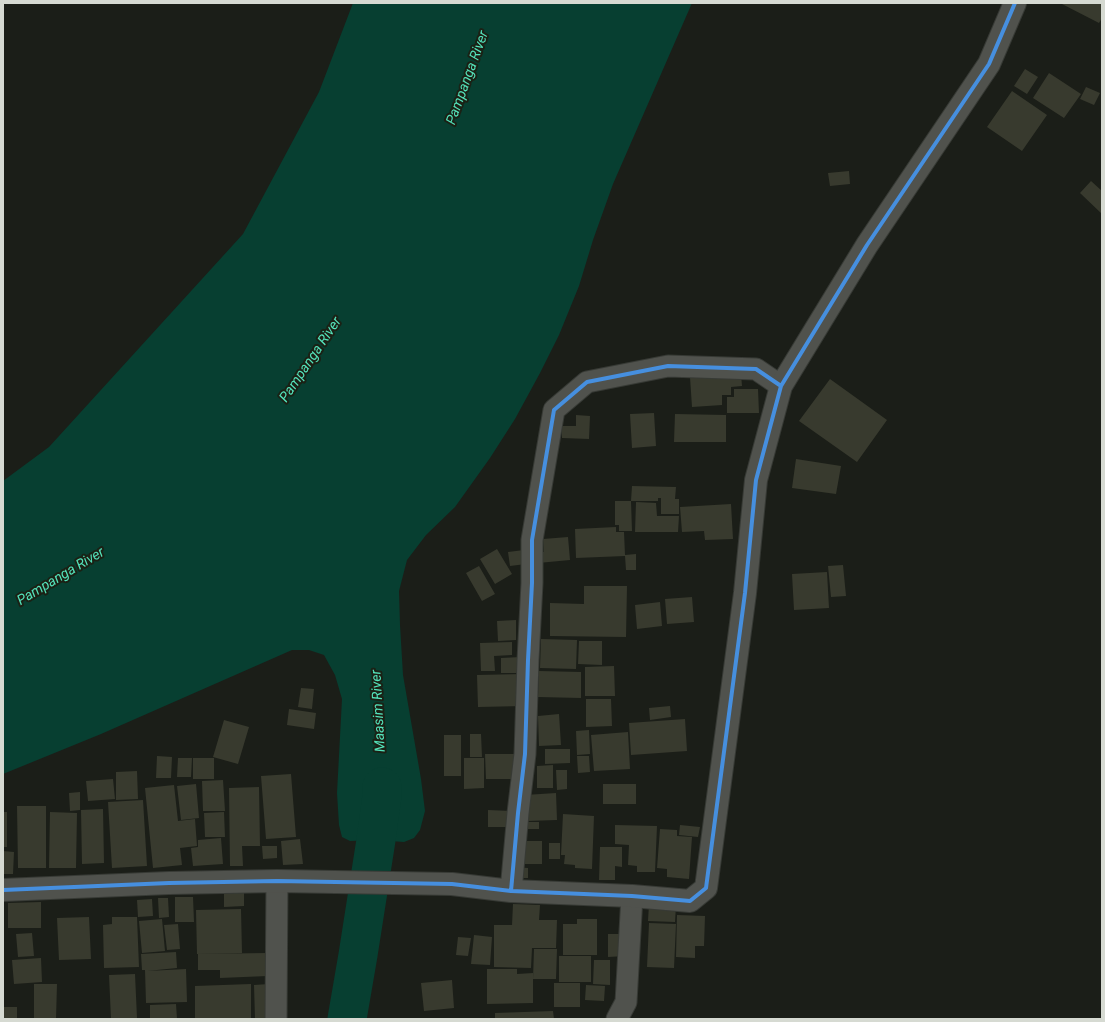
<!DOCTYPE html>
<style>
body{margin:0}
#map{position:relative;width:1105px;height:1022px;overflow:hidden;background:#1b1e18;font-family:Roboto,sans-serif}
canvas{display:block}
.frame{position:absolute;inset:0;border:4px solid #d6dad2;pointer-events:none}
</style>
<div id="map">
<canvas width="1105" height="1022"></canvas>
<div class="frame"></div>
</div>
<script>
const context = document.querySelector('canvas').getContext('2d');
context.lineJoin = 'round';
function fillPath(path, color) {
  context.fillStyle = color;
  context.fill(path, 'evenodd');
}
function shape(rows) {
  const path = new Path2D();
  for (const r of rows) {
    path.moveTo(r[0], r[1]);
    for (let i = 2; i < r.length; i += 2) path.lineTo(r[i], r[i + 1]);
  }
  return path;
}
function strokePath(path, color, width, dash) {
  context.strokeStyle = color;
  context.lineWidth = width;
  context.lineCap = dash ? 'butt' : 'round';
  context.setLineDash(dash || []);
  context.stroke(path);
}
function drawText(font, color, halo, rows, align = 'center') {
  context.font = font + ' Roboto,sans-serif';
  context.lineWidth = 4;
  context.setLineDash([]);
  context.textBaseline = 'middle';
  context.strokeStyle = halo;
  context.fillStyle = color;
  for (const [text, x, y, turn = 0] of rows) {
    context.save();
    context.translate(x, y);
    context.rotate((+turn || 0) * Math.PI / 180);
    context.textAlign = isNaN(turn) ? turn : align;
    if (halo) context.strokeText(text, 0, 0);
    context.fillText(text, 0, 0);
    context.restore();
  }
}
const water = shape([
 [353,3,692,3,613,184,593,240,579,286,559,335,540,373,515,419,490,458,455,507,426,535,407,560,399,591,400,625,403,675,421,779,425,811,420,830,414,838,404,842,376,840,350,841,342,837,339,825,337,793,342,699,335,675,324,655,309,650,292,650,101,734,3,774,3,481,49,447,243,234,319,92]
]);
const river = shape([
 [347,1019,358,955,376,840,382,796,382,787]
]);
const building = shape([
 [1063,3,1102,3,1102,18,1099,23,1062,4],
 [1025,69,1038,77,1027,94,1014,86],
 [1049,73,1081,94,1064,118,1033,98],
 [1086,87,1100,93,1094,105,1080,99],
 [1012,91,1047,115,1022,151,987,127],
 [849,171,850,184,830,186,828,173],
 [1091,181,1102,191,1102,214,1080,193],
 [741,374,742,386,731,387,731,395,722,395,722,405,692,407,690,377],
 [830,379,887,420,857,462,799,421],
 [734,389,758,389,759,413,727,413,727,397,734,397],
 [654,413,656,446,632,448,630,414],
 [675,414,726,415,726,442,674,442],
 [576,415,590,416,589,439,562,438,562,426,576,426],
 [796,459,841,466,836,494,792,488],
 [632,486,676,487,675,499,679,499,679,514,661,514,661,498,658,498,658,501,631,501],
 [615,501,631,501,632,531,619,531,619,525,615,525],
 [636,502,656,503,657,516,679,516,678,532,635,532],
 [731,504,733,539,705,540,704,531,682,532,680,507],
 [616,527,616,532,624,532,625,555,636,554,636,570,626,570,625,556,576,558,575,529],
 [568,537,570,560,538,563,537,552,544,552,543,539],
 [497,549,512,574,495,584,480,559],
 [524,550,526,564,510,566,508,552],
 [843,565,846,596,831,597,828,566],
 [479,566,495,594,482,601,466,573],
 [827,572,829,608,794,610,792,574],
 [584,586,627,586,626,637,550,636,550,603,584,604],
 [692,597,694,622,667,624,665,599],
 [660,602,662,626,637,629,635,605],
 [516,620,516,640,498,641,497,621],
 [541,639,577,640,576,669,540,668],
 [579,641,602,641,602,665,578,664],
 [512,642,512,655,494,656,495,671,481,671,480,643],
 [521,657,522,673,501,673,501,658],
 [614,666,615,696,585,696,585,667],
 [539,671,581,672,581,698,538,697],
 [523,674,524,706,478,707,477,675],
 [301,688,314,689,312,709,298,707],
 [586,699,611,699,612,726,586,727],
 [670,706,671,717,650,720,649,708],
 [289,709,316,713,314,729,287,725],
 [559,714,561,745,539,746,538,716],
 [685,719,687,751,631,755,629,723],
 [224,720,249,727,238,764,213,757],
 [589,730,590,754,577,755,576,731],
 [628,732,630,769,594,771,591,735],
 [470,734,481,734,482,757,470,757],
 [444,735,461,735,461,776,444,776],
 [545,749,570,749,570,763,545,764],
 [485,754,515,754,515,779,486,779],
 [157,756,172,757,171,778,156,778],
 [577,756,589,756,590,772,578,773],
 [178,758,192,758,191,777,177,777],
 [193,758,214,758,214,779,193,779],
 [464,758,484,758,484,788,464,789],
 [553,765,553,788,537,788,537,766],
 [556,770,567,770,567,789,557,790],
 [137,771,138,799,116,800,116,772],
 [291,774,296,837,266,839,261,776],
 [113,779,115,799,88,801,86,781],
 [223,780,225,811,203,811,202,781],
 [196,784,199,818,181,820,177,786],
 [603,784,636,784,636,804,603,804],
 [174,785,178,821,195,819,197,846,180,848,182,865,153,868,145,788],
 [259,787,260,846,242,846,243,866,230,866,229,788],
 [80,792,80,810,70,811,69,793],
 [556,793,557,820,527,821,525,795],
 [143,800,147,866,112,868,108,802],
 [17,806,46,806,46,868,18,868],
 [103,809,104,863,82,864,81,810],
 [488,810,511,811,511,827,488,827],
 [3,812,7,812,7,847,3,847],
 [50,812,77,813,76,868,49,868],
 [224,812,225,837,205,837,204,813],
 [563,814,594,816,592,869,575,868,575,865,564,864,565,855,561,855],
 [524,822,539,822,539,829,525,829],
 [615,825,657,826,655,872,637,872,637,866,628,865,629,845,615,844],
 [680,825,700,827,698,837,679,835],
 [660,829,677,830,677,836,692,837,689,879,667,877,667,869,657,868],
 [221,838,223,864,193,866,191,848,198,847,198,840],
 [300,839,303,864,283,865,281,841],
 [518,841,542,841,542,864,517,864],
 [549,843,560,843,560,859,549,859],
 [262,846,277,846,277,858,263,859],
 [600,847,622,847,622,867,615,866,615,880,599,880],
 [3,851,14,852,13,874,3,874],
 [513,867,528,868,528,878,513,878],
 [244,891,244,906,224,907,224,892],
 [175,897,193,897,194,922,175,922],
 [158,898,168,898,169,917,159,918],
 [152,899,153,916,138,917,137,900],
 [41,902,41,928,8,928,8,903],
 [513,904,540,905,539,920,557,920,556,948,532,948,531,968,494,967,494,925,512,925],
 [649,904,676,905,675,922,648,921],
 [241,909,242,953,197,954,196,910],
 [677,915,705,916,704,946,695,946,695,958,676,957],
 [89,917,91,959,59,960,57,918],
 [112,917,137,917,139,967,104,968,103,925,112,924],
 [162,919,165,951,142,953,139,921],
 [577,919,597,919,597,955,563,955,563,924,577,924],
 [649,923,676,924,674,968,647,967],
 [178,924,180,949,167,950,164,925],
 [32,933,34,956,18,957,16,934],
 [608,934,626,934,626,956,608,957],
 [474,935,492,937,490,965,471,964],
 [458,937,471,938,468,956,456,955],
 [534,949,557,949,556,979,533,979],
 [176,952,177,968,147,971,186,969,187,1002,146,1003,145,970,142,970,141,954],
 [267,953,268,976,220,978,220,970,198,970,198,954],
 [559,956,591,956,591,982,559,982],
 [41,958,42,982,14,984,12,960],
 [594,960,610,960,610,985,593,984],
 [487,969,517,969,517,974,533,973,533,1003,487,1004],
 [135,974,137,1018,111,1019,109,975],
 [452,980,454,1008,424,1011,421,983],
 [554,983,580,983,580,1007,554,1007],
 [34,984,57,984,56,1019,34,1019],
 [251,984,251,1019,195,1019,195,986],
 [269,984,270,1019,255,1019,254,985],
 [586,985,605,986,604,1001,585,1000],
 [176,1004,177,1019,150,1019,150,1005],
 [3,1007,17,1007,17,1019,3,1019],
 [553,1011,554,1019,495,1019,495,1013]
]);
const street = shape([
 [511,891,518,813,525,754,528,660,532,583,532,540,554,410,587,382,668,366,756,369,781,386],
 [276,1019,277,881],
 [617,1019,626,1002,632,896]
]);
const secondary = shape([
 [3,890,169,883,277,881,452,884,511,891,632,896,690,901,706,888,745,593,756,480,781,386,867,245,989,64,1015,3]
]);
const cycleway = shape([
 [3,890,169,883,277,881,452,884,511,891,632,896,690,901,706,888,745,593,756,480,781,386,867,245,989,64,1015,3],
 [511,891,518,813,525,754,528,660,532,583,532,540,554,410,587,382,668,366,756,369,781,386]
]);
const waterNames = [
 ["Pampanga River",468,78,-70],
 ["Pampanga River",311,360,-56],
 ["Pampanga River",61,577,-31],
 ["Maasim River",379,711,-93]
];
fillPath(water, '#073f31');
strokePath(river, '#073f31', 39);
fillPath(building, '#383a2e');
strokePath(street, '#373a35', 23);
strokePath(secondary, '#373a35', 24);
strokePath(street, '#50524d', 21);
strokePath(secondary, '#50524d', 22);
strokePath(cycleway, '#468fdf', 4);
drawText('italic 14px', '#54e3bb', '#1b2115', waterNames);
</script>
